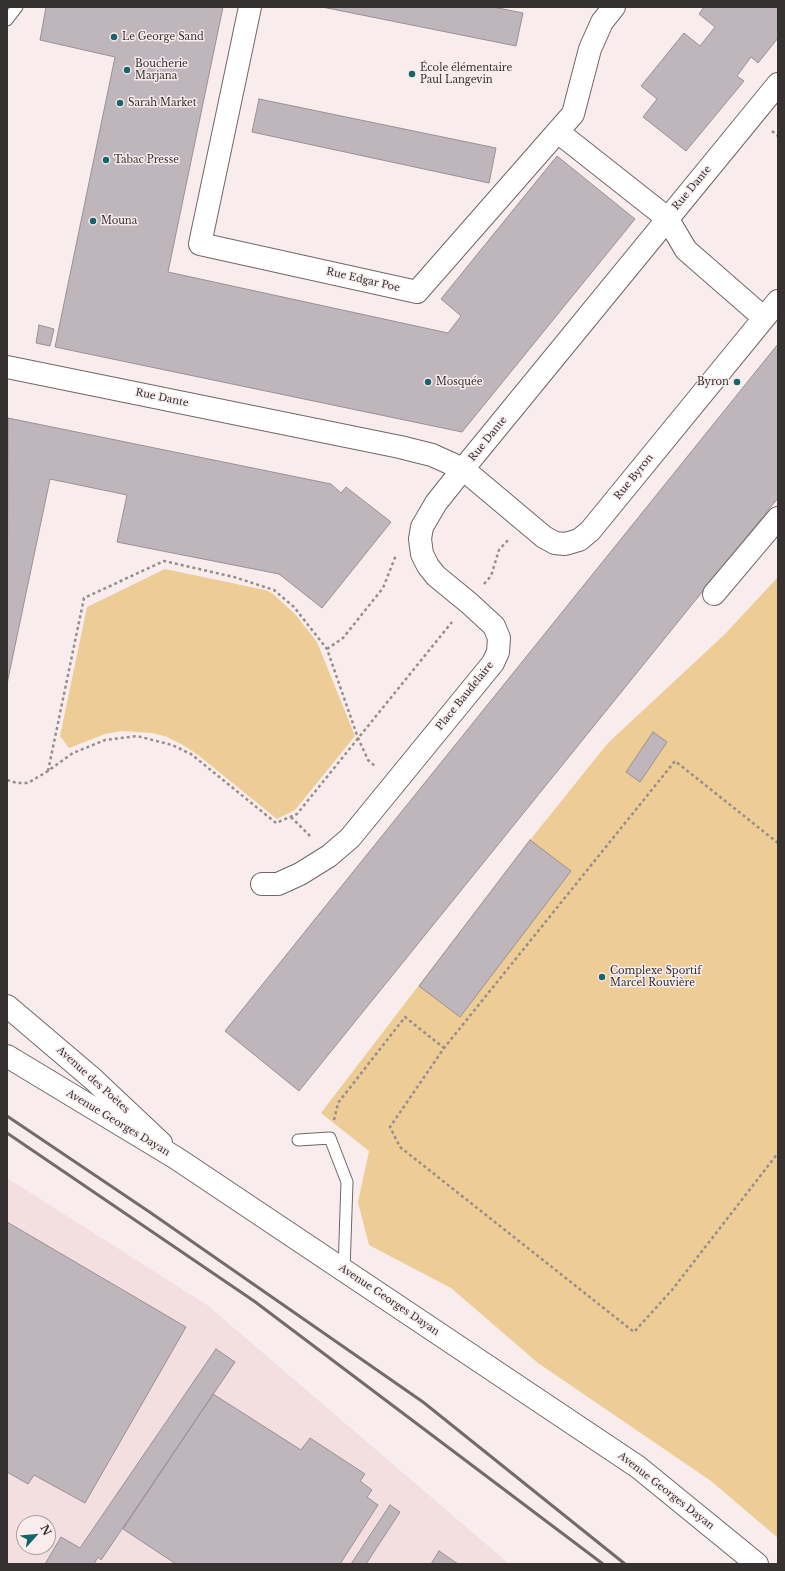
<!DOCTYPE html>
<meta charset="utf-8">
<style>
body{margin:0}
#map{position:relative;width:785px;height:1571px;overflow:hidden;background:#f8eced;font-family:"Libre Baskerville",serif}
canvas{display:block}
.frame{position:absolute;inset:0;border:8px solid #353131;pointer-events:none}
.north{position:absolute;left:16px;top:1515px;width:40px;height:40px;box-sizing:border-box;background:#f8eced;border:1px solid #aaa1a2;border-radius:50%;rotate:63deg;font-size:11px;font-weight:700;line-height:16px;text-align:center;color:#353131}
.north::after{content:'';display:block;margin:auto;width:14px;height:18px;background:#17656b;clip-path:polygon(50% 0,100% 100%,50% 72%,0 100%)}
</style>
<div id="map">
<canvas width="785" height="1571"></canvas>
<div class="frame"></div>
<div class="north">N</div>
</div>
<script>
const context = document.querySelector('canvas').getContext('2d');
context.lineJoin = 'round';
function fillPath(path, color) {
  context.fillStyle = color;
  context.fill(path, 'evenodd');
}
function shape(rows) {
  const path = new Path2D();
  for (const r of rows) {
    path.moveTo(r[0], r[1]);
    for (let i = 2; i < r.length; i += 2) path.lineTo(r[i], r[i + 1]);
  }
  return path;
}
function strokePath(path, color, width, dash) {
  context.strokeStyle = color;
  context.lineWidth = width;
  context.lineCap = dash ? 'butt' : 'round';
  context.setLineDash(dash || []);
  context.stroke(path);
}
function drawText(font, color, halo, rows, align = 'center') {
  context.font = font + ' "Libre Baskerville",serif';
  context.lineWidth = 3;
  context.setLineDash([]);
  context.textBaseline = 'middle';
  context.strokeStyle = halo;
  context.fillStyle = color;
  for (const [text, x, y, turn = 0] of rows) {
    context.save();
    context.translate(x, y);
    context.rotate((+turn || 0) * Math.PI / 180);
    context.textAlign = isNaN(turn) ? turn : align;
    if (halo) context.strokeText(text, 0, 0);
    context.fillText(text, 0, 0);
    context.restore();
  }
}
const built = shape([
 [7,1178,207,1305,509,1564,7,1564],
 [24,1523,48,1523,48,1547,24,1547]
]);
const green = shape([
 [165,569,265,590,272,593,295,614,317,642,355,736,295,810,277,819,198,755,183,745,167,737,153,733,121,731,105,734,69,748,60,736,87,607],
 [778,577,778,1538,711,1481,538,1363,451,1288,369,1245,358,1202,369,1151,321,1113,530,840,608,743,725,634]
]);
const building = shape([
 [46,7,223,7,168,272,448,333,461,316,441,299,557,156,635,219,462,432,55,347,115,57,40,40,46,7],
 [322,7,493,7,523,13,516,46,322,7],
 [704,7,778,7,778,38,758,63,751,57,737,76,744,81,686,151,643,117,657,99,641,86,684,33,700,46,715,27,699,14,704,7],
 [259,99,496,148,489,183,252,132,259,99],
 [39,325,54,329,50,346,36,343,39,325],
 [778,344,778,498,299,1091,225,1031,778,344],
 [8,418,331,484,341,493,346,487,391,522,322,608,279,574,117,542,127,495,50,479,7,684,8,418],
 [653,732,667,742,640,782,626,772,653,732],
 [530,840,571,871,460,1017,419,986,530,840],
 [7,1222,186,1327,85,1503,34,1475,28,1484,7,1472,7,1222],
 [216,1349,235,1362,101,1560,98,1557,94,1564,45,1564,61,1537,80,1548,216,1349],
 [213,1394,301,1450,310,1438,365,1474,360,1481,372,1490,367,1497,378,1505,340,1564,176,1564,123,1529,213,1394],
 [390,1505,400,1512,366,1564,351,1564,390,1505],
 [439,1551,458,1564,431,1564,439,1551]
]);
const path = shape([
 [772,131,778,136],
 [484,584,491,576,499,550,509,539],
 [327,649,343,638,383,588,396,555],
 [48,771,84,598,164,561,234,577,274,590,294,607,327,649,358,738,368,760,376,767],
 [7,780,17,783,28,783,48,771,73,753,105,740,137,736,172,745,191,754,276,823,297,814,452,622],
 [291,817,312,838],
 [778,843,675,761,444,1048,390,1127,400,1147,634,1332,672,1290,778,1153],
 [334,1120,338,1103,405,1017,444,1048]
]);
const service = shape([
 [7,20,17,7],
 [298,1140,330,1138,347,1182,344,1270]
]);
const minor = shape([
 [250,7,200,244,417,292,573,114,590,49,602,22,614,7],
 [558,132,667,218,686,250,764,318],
 [7,367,400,447,432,455,463,469,544,537,555,543,565,544,579,540,590,531,778,301],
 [714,594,778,518],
 [262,884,278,884,300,874,329,856,350,838,493,663,498,652,499,638,494,626,469,603,436,576,428,566,422,554,420,539,422,527,436,503,463,469,778,84],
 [7,1006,93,1079,161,1143]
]);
const tertiary = shape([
 [7,1056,176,1158,638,1467,757,1564]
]);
const rail = shape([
 [7,1116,151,1213,423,1402,625,1564],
 [7,1133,254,1301,603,1564]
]);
const markers = [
 [114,37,4,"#17656b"],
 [127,70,4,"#17656b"],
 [412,74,4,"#17656b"],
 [120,103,4,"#17656b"],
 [106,160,4,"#17656b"],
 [93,221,4,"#17656b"],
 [428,382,4,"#17656b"],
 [737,382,4,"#17656b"],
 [602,977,4,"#17656b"]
];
const poiNames = [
 ["Le George Sand",122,37],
 ["Boucherie",135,64],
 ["Marjana",135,76],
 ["École élémentaire",420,68],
 ["Paul Langevin",420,80],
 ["Sarah Market",128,103],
 ["Tabac Presse",114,160],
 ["Mouna",101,221],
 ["Mosquée",436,382],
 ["Byron",729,382,"right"],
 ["Complexe Sportif",610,971],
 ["Marcel Rouvière",610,983]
];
const streetNames = [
 ["Rue Dante",692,188,-50],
 ["Rue Edgar Poe",363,280,13],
 ["Rue Dante",162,398,12],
 ["Rue Dante",488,439,-51],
 ["Rue Byron",634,477,-51],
 ["Place Baudelaire",465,696,-51],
 ["Avenue des Poètes",93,1080,42],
 ["Avenue Georges Dayan",118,1123,31],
 ["Avenue Georges Dayan",389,1300,34],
 ["Avenue Georges Dayan",666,1491,38]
];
fillPath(built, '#f3dee0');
fillPath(green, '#edcc96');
fillPath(building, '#bfb6bc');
strokePath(building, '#999096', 1);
strokePath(service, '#716768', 13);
strokePath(minor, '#716768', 24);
strokePath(tertiary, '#716768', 24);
strokePath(path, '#958d8e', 2.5, [3, 3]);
strokePath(service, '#fff', 11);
strokePath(minor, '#fff', 22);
strokePath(tertiary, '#fff', 22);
strokePath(rail, '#716b6b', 3);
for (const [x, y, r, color] of markers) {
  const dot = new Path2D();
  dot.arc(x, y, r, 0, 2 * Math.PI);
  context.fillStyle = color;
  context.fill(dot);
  strokePath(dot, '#f8eced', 1.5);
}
drawText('10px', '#353131', '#f8eced', poiNames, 'left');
drawText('10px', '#353131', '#f8eced', streetNames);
</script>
